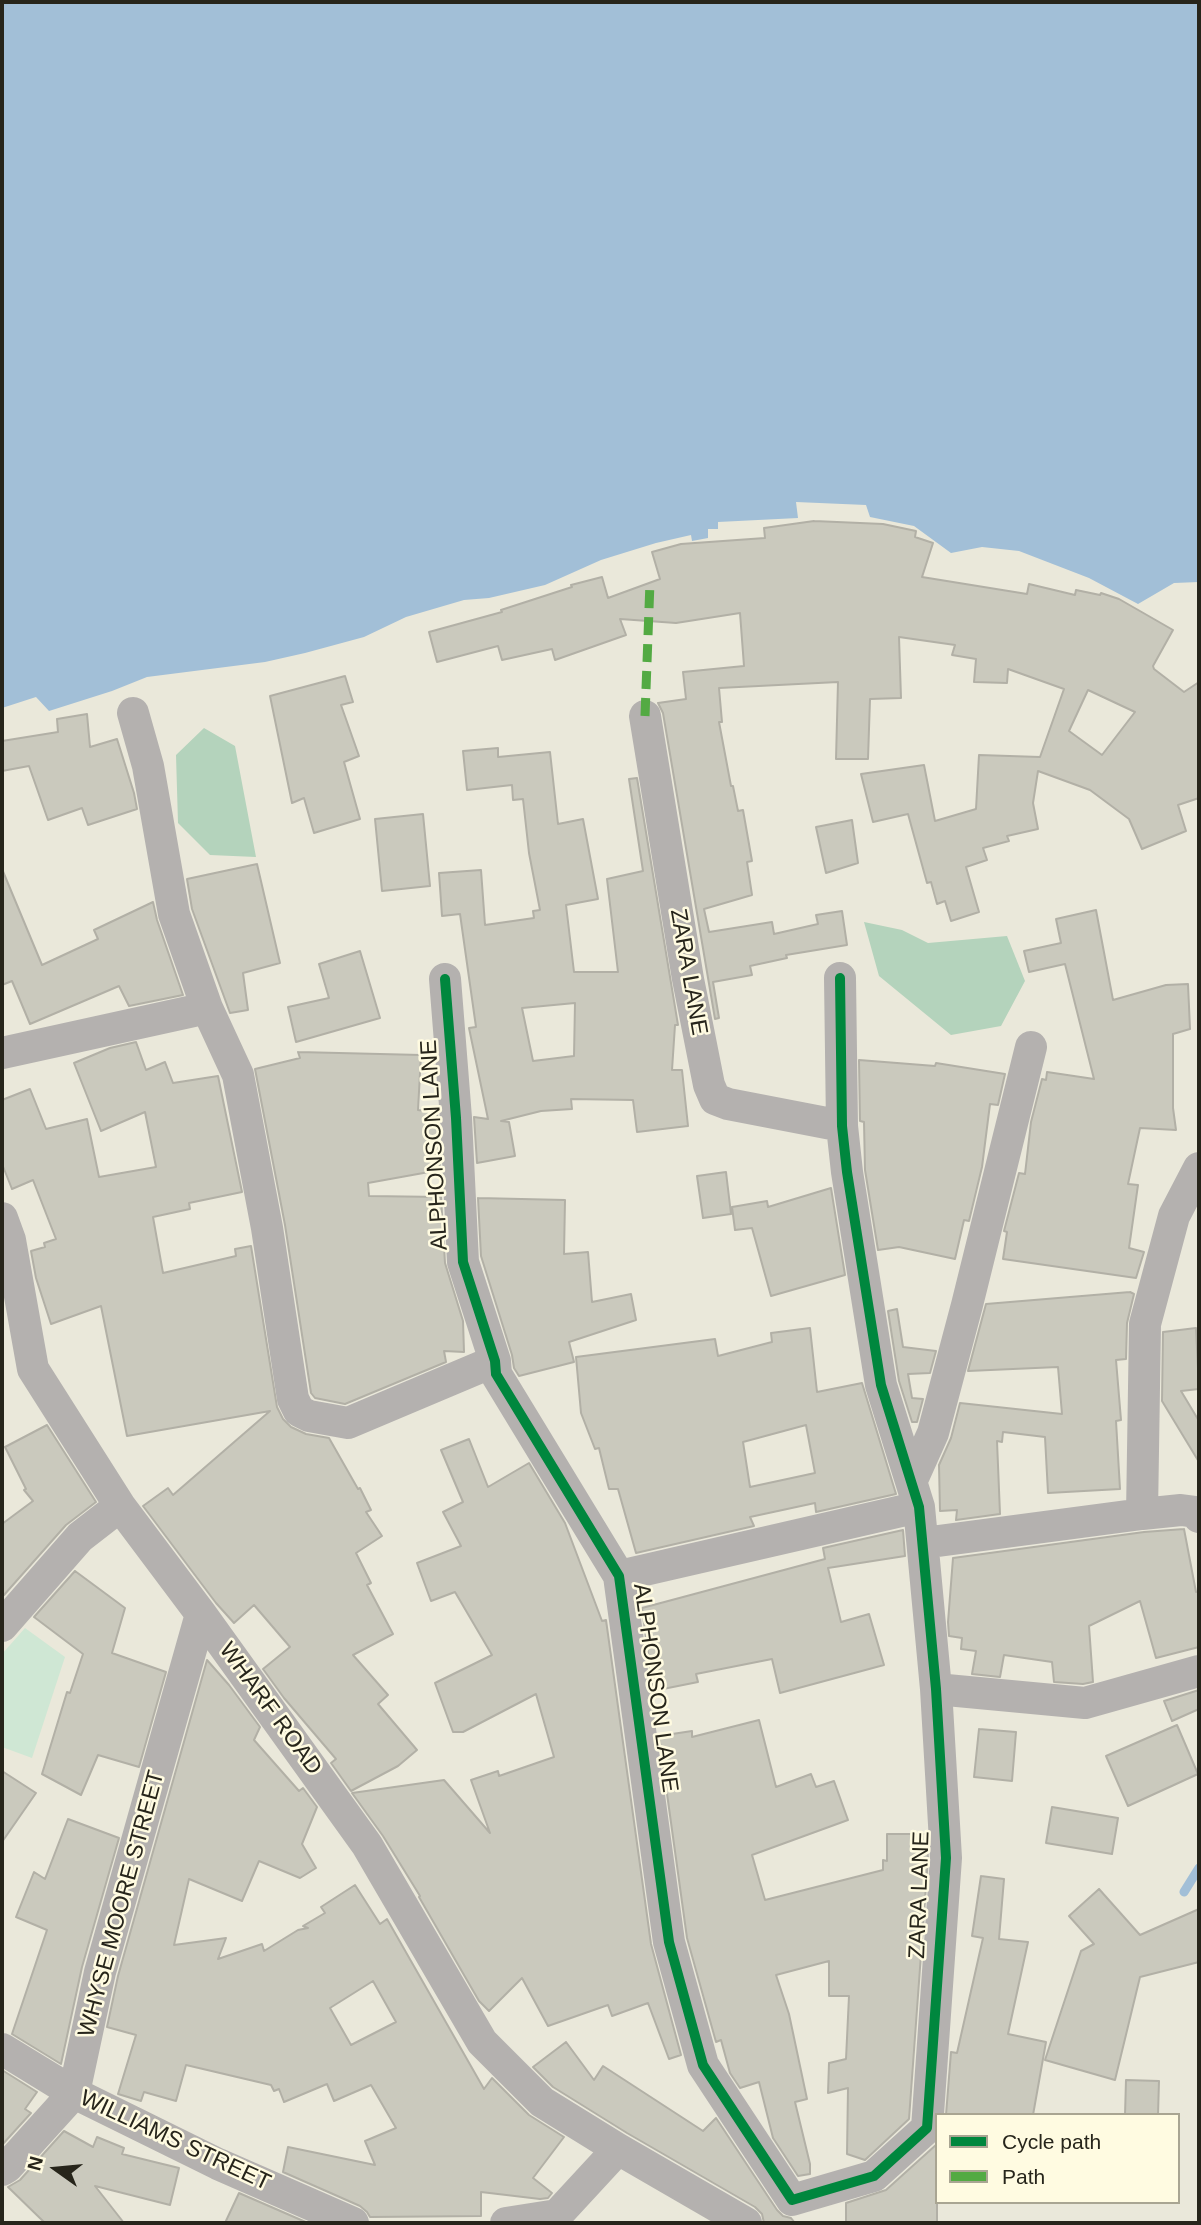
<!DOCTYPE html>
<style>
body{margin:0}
#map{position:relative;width:1201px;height:2225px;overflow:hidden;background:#eae8da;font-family:Arial,sans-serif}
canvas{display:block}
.frame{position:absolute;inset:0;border:4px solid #27251b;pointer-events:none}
.legend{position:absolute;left:935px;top:2113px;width:245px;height:91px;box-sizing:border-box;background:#fffbe1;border:2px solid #a9a592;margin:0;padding:9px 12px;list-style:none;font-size:21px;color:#27251b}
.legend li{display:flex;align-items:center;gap:14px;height:35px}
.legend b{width:35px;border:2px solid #a9a592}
.north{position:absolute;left:21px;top:2134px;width:70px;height:70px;-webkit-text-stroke:5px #fffbe1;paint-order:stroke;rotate:285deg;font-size:19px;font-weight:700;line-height:28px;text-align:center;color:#27251b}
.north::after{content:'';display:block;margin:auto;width:24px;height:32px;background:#27251b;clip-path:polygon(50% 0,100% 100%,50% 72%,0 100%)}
</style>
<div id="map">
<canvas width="1201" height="2225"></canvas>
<div class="frame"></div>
<ul class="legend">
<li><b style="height:9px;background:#00873e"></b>Cycle path</li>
<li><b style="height:9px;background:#53aa43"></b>Path</li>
</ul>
<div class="north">N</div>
</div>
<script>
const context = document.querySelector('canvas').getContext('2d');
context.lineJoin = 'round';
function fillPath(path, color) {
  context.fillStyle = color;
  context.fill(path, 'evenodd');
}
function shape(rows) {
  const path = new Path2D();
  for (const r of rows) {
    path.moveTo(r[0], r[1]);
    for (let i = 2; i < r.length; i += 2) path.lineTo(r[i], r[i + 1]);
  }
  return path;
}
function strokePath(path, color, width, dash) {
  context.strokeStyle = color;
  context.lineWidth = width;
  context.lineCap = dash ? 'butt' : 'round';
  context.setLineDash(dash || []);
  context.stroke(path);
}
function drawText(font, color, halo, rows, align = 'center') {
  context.font = font + ' Arial,sans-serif';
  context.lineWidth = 5;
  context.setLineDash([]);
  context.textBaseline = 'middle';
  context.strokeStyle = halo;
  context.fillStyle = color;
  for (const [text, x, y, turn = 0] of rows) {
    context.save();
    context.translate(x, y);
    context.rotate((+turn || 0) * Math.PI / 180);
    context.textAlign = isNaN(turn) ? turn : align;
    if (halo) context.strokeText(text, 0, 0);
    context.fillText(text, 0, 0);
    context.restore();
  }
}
const green = shape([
 [25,1628,65,1657,32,1758,2,1747,2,1654]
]);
const forest = shape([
 [204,728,235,746,256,857,210,855,178,823,176,755],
 [864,922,902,930,928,943,1007,936,1025,981,1001,1026,951,1035,879,976]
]);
const water = shape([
 [2,2,1199,2,1199,582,1174,583,1138,604,1089,578,1019,551,982,547,951,553,914,526,870,517,866,505,796,502,798,518,718,522,718,529,708,529,708,538,692,541,691,535,656,543,601,560,545,585,489,598,464,600,406,617,364,637,305,653,265,662,147,677,112,691,49,711,36,697,2,708]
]);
const stream = shape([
 [1184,1892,1199,1868]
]);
const building = shape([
 [814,521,883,524,916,531,915,537,933,543,922,577,1027,594,1029,584,1075,595,1076,590,1100,595,1101,593,1119,599,1173,630,1153,666,1154,669,1184,692,1199,682,1199,798,1178,805,1186,831,1142,849,1129,819,1090,790,1038,771,1033,803,1038,829,1007,836,1009,841,983,848,987,860,966,867,979,912,951,921,945,901,937,904,931,882,927,883,908,814,873,822,861,774,924,765,935,821,976,809,979,755,1040,757,1064,689,1008,669,1007,683,974,682,976,659,952,655,955,645,899,637,901,698,870,699,868,759,836,759,838,682,719,688,722,722,719,722,731,786,733,786,738,811,743,810,752,861,747,862,752,895,704,909,709,932,772,922,774,934,818,924,816,915,842,911,847,945,786,955,787,958,750,966,752,975,713,982,719,1018,715,1019,663,713,658,703,686,699,683,672,744,666,740,613,676,623,620,619,626,635,555,660,552,649,502,660,498,646,437,662,429,632,502,612,501,610,572,587,571,585,602,577,608,598,660,579,652,552,681,544,765,538,764,528,814,521],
 [1088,690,1135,712,1102,755,1069,731,1088,690],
 [345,676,353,702,341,705,359,756,344,762,360,819,314,833,304,798,292,803,270,696,345,676],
 [87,714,90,747,117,739,134,793,137,809,88,825,82,808,48,820,29,766,2,771,2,741,58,732,57,719,87,714],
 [498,748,498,757,550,752,558,824,583,819,598,899,566,905,574,972,618,972,607,879,643,871,629,779,637,778,678,1025,675,1025,672,1070,682,1070,688,1126,637,1132,633,1100,571,1099,572,1109,541,1111,501,1121,509,1122,515,1156,477,1163,474,1117,488,1119,469,1028,476,1027,460,914,442,916,439,873,481,870,485,925,534,918,533,911,540,910,529,853,523,799,513,800,512,785,467,790,463,751,498,748],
 [575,1003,574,1056,533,1061,522,1008,575,1003],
 [423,814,430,886,382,891,375,819,423,814],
 [852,820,858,863,826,873,816,827,852,820],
 [257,864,280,963,243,973,248,1010,230,1013,192,909,187,879,257,864],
 [2,869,42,965,98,939,94,930,153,902,157,920,183,995,129,1006,119,986,30,1024,12,981,2,985,2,869],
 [1096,910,1113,1000,1166,985,1188,984,1190,1029,1173,1034,1173,1108,1176,1130,1140,1128,1128,1184,1138,1185,1129,1248,1144,1252,1136,1278,1003,1259,1007,1232,1004,1231,1019,1173,1025,1174,1031,1122,1042,1079,1046,1080,1047,1072,1094,1079,1065,964,1029,972,1024,951,1061,943,1056,919,1096,910],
 [360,951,380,1018,296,1042,288,1007,329,998,319,964,360,951],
 [136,1042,146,1070,165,1062,173,1083,218,1076,242,1192,189,1203,190,1209,153,1217,163,1273,236,1256,235,1249,251,1246,277,1407,283,1419,291,1427,306,1434,329,1438,358,1489,360,1488,371,1510,366,1512,382,1536,356,1553,371,1583,367,1585,393,1634,353,1655,388,1695,378,1704,417,1750,398,1766,351,1791,331,1763,336,1759,284,1698,263,1669,290,1647,254,1605,234,1623,216,1603,143,1506,168,1488,173,1495,270,1411,127,1436,101,1306,51,1324,36,1278,31,1251,45,1247,44,1243,56,1239,33,1180,12,1189,2,1164,2,1100,30,1089,46,1129,87,1119,99,1177,156,1167,145,1112,101,1131,74,1063,110,1048,136,1042],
 [298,1052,421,1055,418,1110,437,1113,440,1170,368,1183,369,1196,441,1197,445,1263,463,1321,464,1352,444,1351,446,1362,345,1404,315,1398,311,1393,285,1225,255,1069,300,1058,298,1052],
 [859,1060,935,1066,936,1063,1005,1074,998,1105,990,1104,982,1167,969,1221,964,1220,955,1259,899,1247,878,1250,865,1170,864,1122,860,1121,859,1060],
 [726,1172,731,1214,703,1218,697,1176,726,1172],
 [831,1188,845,1275,771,1296,752,1228,735,1230,732,1207,767,1201,768,1207,831,1188],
 [478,1198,565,1200,564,1254,588,1252,592,1302,631,1294,636,1320,569,1342,574,1362,519,1376,514,1368,512,1355,481,1256,478,1198],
 [1130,1292,1134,1294,1127,1323,1126,1359,1116,1360,1121,1420,1116,1421,1120,1489,1048,1493,1045,1437,1003,1432,1002,1442,997,1441,1000,1514,956,1520,957,1510,940,1511,939,1465,951,1438,960,1403,1062,1414,1058,1367,968,1371,986,1304,1130,1292],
 [897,1309,903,1347,936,1351,930,1373,908,1374,912,1398,923,1399,917,1422,912,1422,899,1381,888,1311,897,1309],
 [810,1328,817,1392,862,1383,896,1494,816,1512,815,1503,750,1517,754,1526,636,1553,618,1489,609,1489,599,1448,595,1449,581,1413,576,1357,715,1339,718,1356,772,1342,771,1333,810,1328],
 [806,1425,815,1473,750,1487,743,1442,806,1425],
 [1196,1328,1199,1389,1181,1391,1199,1421,1199,1462,1162,1401,1163,1332,1196,1328],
 [47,1425,96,1502,66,1525,4,1595,2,1593,2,1524,33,1501,24,1490,26,1489,5,1447,47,1425],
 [469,1439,488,1487,529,1463,565,1523,602,1621,606,1620,651,1944,681,2055,669,2059,648,2003,612,2016,608,2005,548,2026,522,1978,489,2011,479,2001,419,1897,420,1896,383,1836,352,1793,444,1780,490,1833,471,1780,498,1771,499,1776,554,1757,536,1694,463,1732,453,1732,435,1683,492,1655,455,1592,431,1601,417,1563,461,1546,443,1512,463,1502,441,1450,469,1439],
 [1184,1529,1196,1592,1199,1591,1199,1647,1156,1658,1140,1601,1089,1626,1093,1682,1083,1684,1054,1682,1052,1662,1004,1655,1000,1677,972,1674,976,1651,961,1649,962,1638,949,1636,948,1622,953,1558,1144,1532,1184,1529],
 [903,1530,905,1556,828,1568,841,1622,869,1614,884,1665,780,1693,772,1659,696,1674,698,1682,653,1691,642,1608,825,1559,823,1548,903,1530],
 [75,1571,125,1608,112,1653,166,1672,139,1767,98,1755,81,1795,42,1774,67,1692,70,1693,83,1654,34,1617,75,1571],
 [207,1660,229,1685,260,1727,254,1740,299,1791,303,1788,317,1807,302,1844,316,1868,300,1878,259,1861,242,1901,189,1879,174,1945,226,1938,218,1959,262,1944,264,1951,298,1930,308,1928,303,1926,325,1913,321,1907,355,1885,380,1924,387,1919,484,2089,492,2078,529,2115,564,2137,533,2178,552,2193,548,2198,540,2199,481,2192,481,2216,370,2217,367,2212,360,2206,283,2172,288,2147,375,2165,365,2141,396,2128,371,2085,334,2101,327,2084,284,2102,279,2089,274,2091,271,2085,186,2065,176,2101,144,2092,141,2101,118,2094,136,2035,107,2027,118,1976,207,1660],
 [373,1981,396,2022,351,2045,330,2008,373,1981],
 [1199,1690,1199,1709,1172,1721,1164,1701,1199,1690],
 [759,1720,776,1787,811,1774,816,1787,834,1781,848,1820,752,1855,765,1900,883,1870,883,1860,887,1861,887,1834,926,1834,928,1858,909,2119,865,2160,847,2154,848,2088,828,2093,829,2063,846,2059,849,1996,829,1996,829,1961,776,1975,789,2014,807,2099,795,2102,810,2164,810,2174,798,2176,773,2138,759,2082,740,2088,730,2073,721,2040,716,2042,687,1938,659,1736,692,1731,692,1737,759,1720],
 [1177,1725,1198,1774,1128,1806,1106,1756,1177,1725],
 [979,1729,1016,1732,1012,1781,974,1777,979,1729],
 [2,1771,36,1793,2,1842,2,1771],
 [1052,1807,1118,1818,1112,1854,1046,1843,1052,1807],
 [68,1819,119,1838,82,1967,61,2064,12,2034,47,1930,16,1917,34,1872,45,1879,68,1819],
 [981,1876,1004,1879,999,1939,1028,1942,1008,2034,1046,2042,1033,2115,946,2115,951,2052,957,2053,983,1938,972,1936,981,1876],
 [1099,1889,1140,1935,1199,1909,1199,1962,1140,1977,1115,2080,1045,2060,1081,1951,1094,1944,1069,1916,1099,1889],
 [566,2042,594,2080,603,2066,703,2131,716,2118,777,2210,783,2216,791,2218,795,2223,764,2223,762,2214,755,2207,627,2133,553,2087,533,2067,566,2042],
 [2,2070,37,2092,25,2109,31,2113,2,2145,2,2070],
 [1126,2080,1159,2081,1158,2115,1125,2115,1126,2080],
 [64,2131,93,2147,97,2137,124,2148,122,2154,179,2168,170,2205,95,2186,124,2223,45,2223,8,2187,20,2180,64,2131],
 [937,2144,937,2223,846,2223,846,2203,886,2190,937,2144],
 [239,2193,308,2223,225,2223,239,2193]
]);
const minor = shape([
 [133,713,148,766,174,914,207,1008,238,1075,267,1228,293,1399,299,1411,309,1416,348,1423,495,1361],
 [645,716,688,979,709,1085,715,1099,728,1104,842,1126],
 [445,979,456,1118,463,1262,495,1361,496,1374,619,1576,669,1942,703,2065,792,2200],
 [2,1053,207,1008],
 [2,1218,10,1240,33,1369,120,1506,201,1614,367,1845,482,2042,542,2102,618,2149],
 [912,1480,933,1433,967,1305,1031,1047],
 [1142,1514,1145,1324,1174,1216,1199,1168],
 [923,1543,1142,1514,1181,1510,1196,1512,1199,1517],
 [619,1576,919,1507],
 [2,1626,80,1537,120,1506],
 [936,1689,1085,1703,1199,1671],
 [2,2049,74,2093,218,2164,353,2223],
 [2,2170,7,2167,74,2093,100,1972,201,1614],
 [792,2200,874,2176,927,2128,946,1858,936,1689,919,1507,881,1385,847,1172,842,1126,840,978],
 [506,2223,557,2215,618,2149,746,2223]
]);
const quiet = shape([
 [645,716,650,582]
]);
const cycleway = shape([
 [445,979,456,1118,463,1262,495,1361,496,1374,619,1576,669,1942,703,2065,792,2200,874,2176,927,2128,946,1858,936,1689,919,1507,881,1385,847,1172,842,1126,840,978]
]);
const streetNames = [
 ["ZARA LANE",688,972,80],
 ["ALPHONSON LANE",435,1145,-93],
 ["ALPHONSON LANE",655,1688,82],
 ["WHARF ROAD",270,1709,54],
 ["ZARA LANE",920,1895,-88],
 ["WHYSE MOORE STREET",122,1904,-75],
 ["WILLIAMS STREET",175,2141,25]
];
fillPath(green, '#cfe7d4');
fillPath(forest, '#b4d3bc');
fillPath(water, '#a2bfd7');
strokePath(stream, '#a2bfd7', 9);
fillPath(building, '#cac9bd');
strokePath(building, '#b2b0a6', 2);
strokePath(minor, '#b4b1af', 32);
strokePath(quiet, '#53aa43', 9, [18, 9]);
strokePath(cycleway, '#00873e', 10);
drawText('23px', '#27251b', '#fffbe1', streetNames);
</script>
